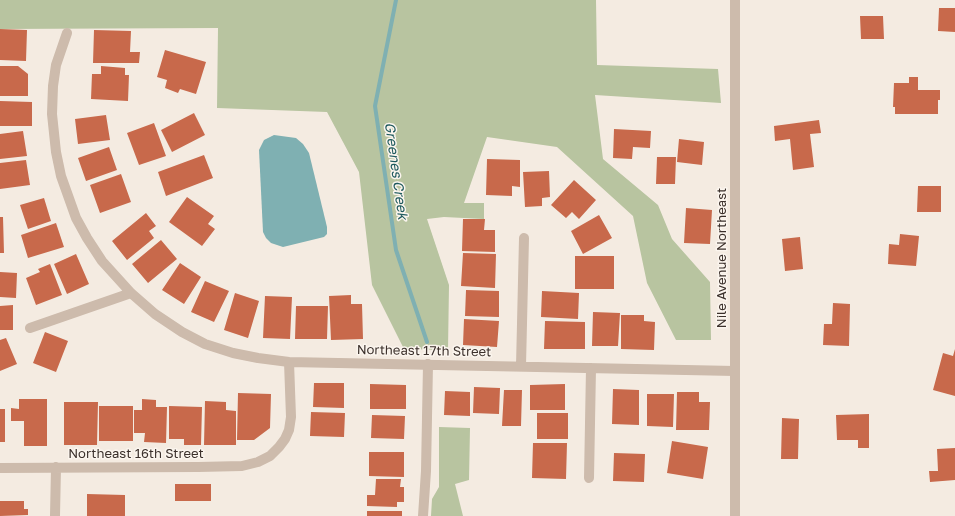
<!DOCTYPE html>
<style>
body{margin:0}
canvas{display:block;background:#f4ebe1}
</style>
<canvas width="955" height="516"></canvas>
<script>
const context = document.querySelector('canvas').getContext('2d');
context.lineJoin = 'round';
function fillPath(path, color) {
  context.fillStyle = color;
  context.fill(path, 'evenodd');
}
function shape(rows) {
  const path = new Path2D();
  for (const r of rows) {
    path.moveTo(r[0], r[1]);
    for (let i = 2; i < r.length; i += 2) path.lineTo(r[i], r[i + 1]);
  }
  return path;
}
function strokePath(path, color, width, dash) {
  context.strokeStyle = color;
  context.lineWidth = width;
  context.lineCap = dash ? 'butt' : 'round';
  context.setLineDash(dash || []);
  context.stroke(path);
}
function drawText(font, color, halo, rows, align = 'center') {
  context.font = font + ' "Golos Text",sans-serif';
  context.lineWidth = 3;
  context.setLineDash([]);
  context.textBaseline = 'middle';
  context.strokeStyle = halo;
  context.fillStyle = color;
  for (const [text, x, y, turn = 0] of rows) {
    context.save();
    context.translate(x, y);
    context.rotate((+turn || 0) * Math.PI / 180);
    context.textAlign = isNaN(turn) ? turn : align;
    if (halo) context.strokeText(text, 0, 0);
    context.fillText(text, 0, 0);
    context.restore();
  }
}
const green = shape([
 [0,0,596,0,597,65,718,69,721,103,595,95,603,159,658,205,672,239,710,282,711,340,676,340,647,283,633,216,557,147,487,137,464,203,484,203,484,219,444,217,427,219,449,285,448,350,404,349,372,285,359,172,327,112,217,108,218,28,0,29],
 [439,427,470,428,469,480,455,484,463,516,431,516,432,499,439,487]
]);
const water = shape([
 [274,135,296,138,303,144,309,153,327,227,327,234,324,237,283,247,271,243,266,238,263,232,259,150,264,140]
]);
const stream = shape([
 [396,0,375,106,396,250,427,342]
]);
const building = shape([
 [939,8,955,8,955,32,938,31],
 [860,16,883,16,884,39,861,39],
 [0,29,27,30,26,61,0,60],
 [94,30,131,31,130,52,140,52,139,63,93,63],
 [165,50,206,62,196,94,180,89,178,93,165,88,167,80,157,77],
 [0,66,18,66,28,74,28,96,0,96],
 [101,66,125,68,125,75,129,75,128,101,91,99,92,74,101,74],
 [909,77,918,77,918,90,940,90,940,100,938,100,938,114,895,114,895,107,893,107,894,83,909,83],
 [0,101,32,102,32,126,0,126],
 [194,113,205,135,172,152,161,130],
 [106,115,110,140,78,144,75,119],
 [819,120,821,133,810,134,814,167,793,170,790,139,775,141,774,126],
 [154,123,166,156,139,165,127,133],
 [614,129,651,131,650,148,633,147,632,159,613,158],
 [23,131,27,156,0,159,0,134],
 [679,139,704,142,702,165,677,162],
 [109,147,117,170,86,181,78,158],
 [204,155,213,178,166,196,158,172],
 [657,157,676,157,675,184,656,184],
 [487,159,520,160,520,187,512,186,512,196,486,195],
 [26,160,30,185,0,189,0,163],
 [549,171,550,197,542,198,542,206,525,207,523,172],
 [121,174,131,202,100,213,90,185],
 [574,180,596,200,579,219,572,212,566,218,551,205],
 [918,186,941,186,941,212,917,212],
 [187,197,214,216,208,224,215,229,202,246,169,222],
 [44,198,51,221,28,229,20,205],
 [686,208,712,210,710,244,684,243],
 [146,213,156,226,149,231,154,238,127,260,112,241],
 [599,215,612,238,583,254,571,231],
 [0,217,3,217,4,253,0,253],
 [463,219,485,219,484,230,495,230,495,252,462,251],
 [56,223,64,247,28,258,21,235],
 [900,234,919,236,916,266,888,264,889,244,899,245],
 [800,237,803,269,785,271,782,239],
 [161,240,177,259,148,283,132,264],
 [463,253,496,254,495,288,461,286],
 [76,254,89,284,67,294,54,264],
 [575,256,614,256,614,289,575,289],
 [180,263,201,277,184,304,162,290],
 [50,264,62,295,36,305,26,278,40,272,38,269],
 [0,272,17,273,16,298,0,297],
 [205,281,229,291,214,322,191,312],
 [466,290,499,291,499,317,465,316],
 [542,291,579,293,578,319,541,317],
 [235,293,259,301,248,338,224,330],
 [351,295,351,304,362,304,363,339,331,340,329,296],
 [265,296,292,297,290,339,263,338],
 [833,303,850,304,849,346,823,345,824,324,832,324],
 [13,305,13,330,0,330,0,306],
 [296,306,328,306,327,339,295,339],
 [593,312,620,313,618,346,592,346],
 [621,315,644,315,644,321,655,322,654,350,621,349],
 [464,319,499,321,497,347,463,345],
 [545,321,585,322,585,349,544,349],
 [45,332,68,341,56,372,33,363],
 [6,338,17,364,0,371,0,340],
 [955,349,955,396,933,390,943,353,953,356],
 [314,383,344,383,344,408,313,407],
 [370,384,406,385,406,409,370,409],
 [565,384,565,410,530,410,530,385],
 [474,387,500,388,499,414,473,413],
 [613,389,639,390,639,425,612,424],
 [504,390,522,390,521,426,502,426],
 [445,391,470,392,470,416,444,415],
 [677,392,699,392,699,402,710,402,709,430,676,430],
 [238,393,271,394,270,428,254,440,237,440],
 [647,394,674,394,673,427,647,426],
 [19,399,47,399,47,446,24,446,24,421,11,421,11,408,19,409],
 [142,399,156,400,156,407,167,407,166,443,144,442,145,433,134,433,134,410,142,410],
 [205,401,226,402,226,410,236,411,236,445,204,445],
 [64,402,98,402,97,445,64,445],
 [99,406,133,406,133,441,99,441],
 [169,406,202,407,201,445,184,445,184,439,169,439],
 [0,409,5,409,5,442,0,442],
 [311,412,345,413,344,437,310,436],
 [537,413,568,413,568,439,537,439],
 [869,414,869,448,858,448,858,440,837,440,836,415],
 [372,415,405,416,404,439,371,438],
 [782,418,799,419,798,459,781,459],
 [672,441,708,447,703,479,667,473],
 [533,443,567,443,566,479,532,478],
 [955,448,955,480,930,482,929,471,938,471,937,449],
 [369,452,404,452,404,477,369,476],
 [614,453,645,454,644,482,613,481],
 [376,479,401,479,400,487,404,487,404,502,397,502,397,507,367,506,367,495,375,495],
 [175,484,211,484,211,501,175,501],
 [87,494,125,495,125,516,87,516],
 [0,501,24,501,24,509,28,509,28,515,0,516],
 [367,511,402,511,402,516,367,516]
]);
const minor = shape([
 [67,33,56,65,53,86,52,114,56,152,61,176,76,218,87,238,102,261,131,293,155,314,182,332,205,344,233,353,258,358,289,362,735,371],
 [30,328,131,293],
 [521,366,524,238],
 [0,468,198,467,242,466,258,462,270,456,279,447,285,439,289,430,291,417,289,362],
 [589,478,591,368],
 [55,516,56,467],
 [423,516,426,471,428,364]
]);
const tertiary = shape([
 [735,516,735,0]
]);
const streetNames = [
 ["Nile Avenue Northeast",722,258,-90],
 ["Northeast 17th Street",424,351,1],
 ["Northeast 16th Street",136,454]
];
const waterNames = [
 ["Greenes Creek",396,171,82]
];
fillPath(green, '#b8c4a0');
fillPath(water, '#7fb0b2');
strokePath(stream, '#7fb0b2', 4);
fillPath(building, '#c8694b');
strokePath(minor, '#cdbbac', 10);
strokePath(tertiary, '#cdbbac', 10);
drawText('13px', '#3b302b', '#fbf5ee', streetNames);
drawText('italic 14px', '#1f5a5e', '#fbf5ee', waterNames);
</script>
